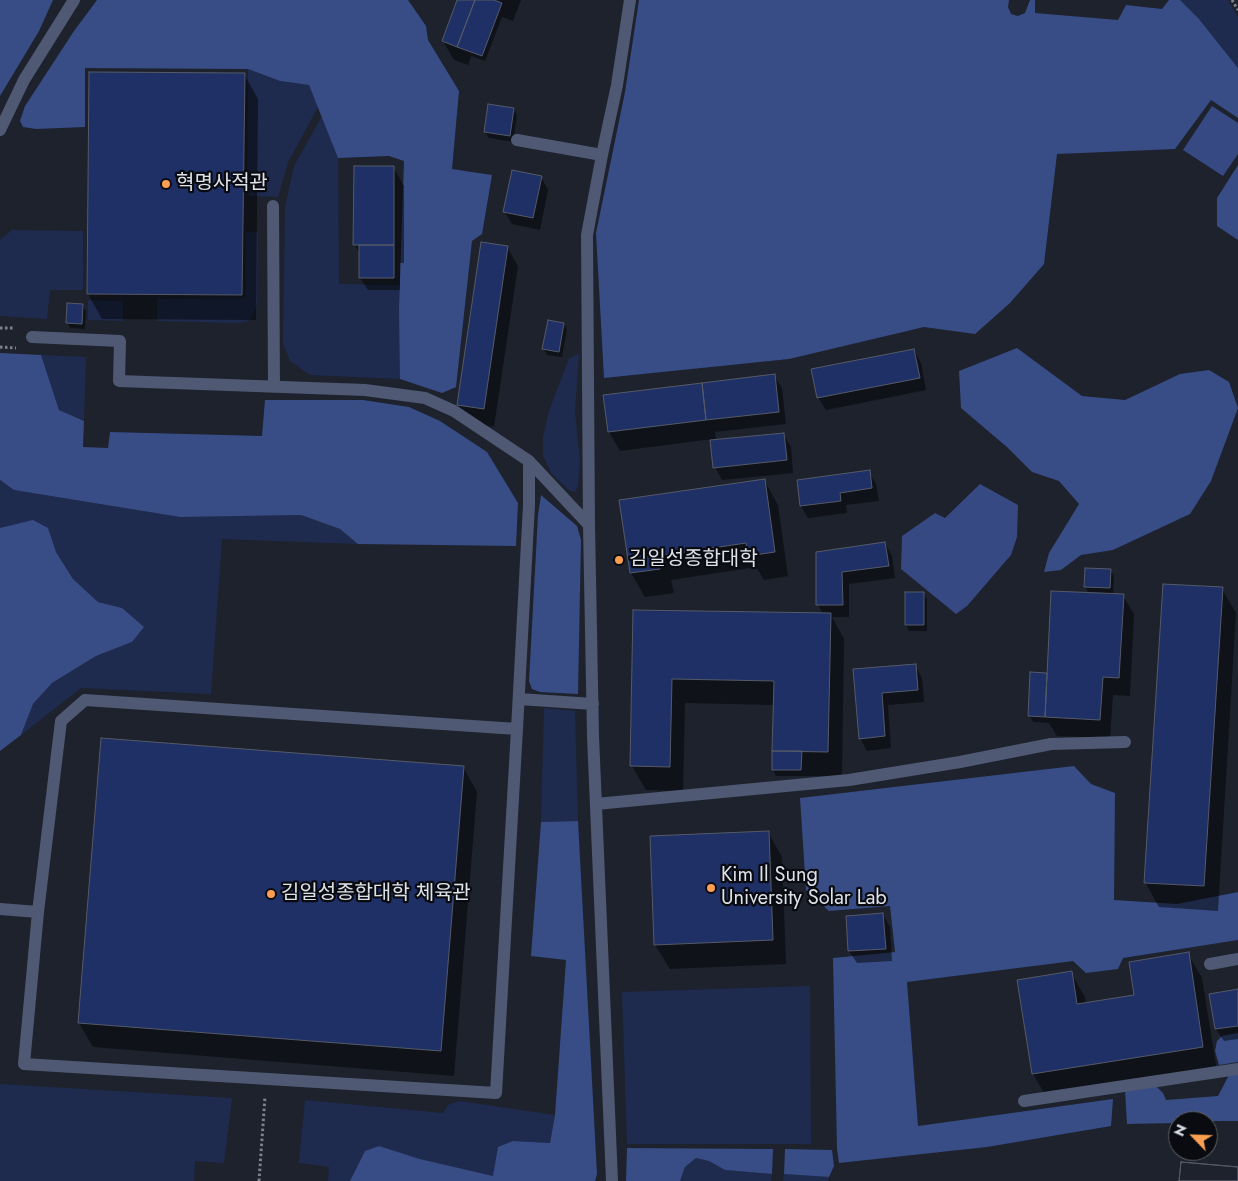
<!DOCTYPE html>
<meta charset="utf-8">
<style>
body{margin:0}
#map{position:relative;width:1238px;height:1181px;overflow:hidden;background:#1d222d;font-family:Jost,sans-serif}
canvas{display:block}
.north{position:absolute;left:1168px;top:1111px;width:50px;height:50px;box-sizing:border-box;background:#090b10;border:1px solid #5e6166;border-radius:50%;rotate:294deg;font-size:14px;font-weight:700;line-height:20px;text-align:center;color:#dde1e8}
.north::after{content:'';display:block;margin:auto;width:18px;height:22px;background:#fb9e51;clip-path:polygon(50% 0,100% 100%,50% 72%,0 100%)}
</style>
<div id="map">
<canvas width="1238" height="1181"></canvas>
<div class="north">N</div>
</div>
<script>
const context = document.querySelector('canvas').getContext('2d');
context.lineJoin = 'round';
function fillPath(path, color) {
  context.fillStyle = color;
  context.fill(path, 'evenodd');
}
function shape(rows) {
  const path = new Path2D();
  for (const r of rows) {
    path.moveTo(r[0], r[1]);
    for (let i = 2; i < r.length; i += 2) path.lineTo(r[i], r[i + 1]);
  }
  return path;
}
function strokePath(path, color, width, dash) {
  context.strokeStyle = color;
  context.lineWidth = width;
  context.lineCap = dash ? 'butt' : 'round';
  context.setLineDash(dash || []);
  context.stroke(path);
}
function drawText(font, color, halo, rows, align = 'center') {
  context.font = font + ' Jost,"Noto Sans KR",sans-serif';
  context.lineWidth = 4.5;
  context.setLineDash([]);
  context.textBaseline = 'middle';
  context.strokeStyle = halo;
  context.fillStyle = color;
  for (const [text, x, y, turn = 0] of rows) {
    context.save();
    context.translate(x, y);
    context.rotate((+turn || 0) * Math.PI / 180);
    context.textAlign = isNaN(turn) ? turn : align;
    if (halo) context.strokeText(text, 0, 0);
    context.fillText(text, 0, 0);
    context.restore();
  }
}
const green = shape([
 [1180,0,1228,0,1238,17,1238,68,1199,19],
 [248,69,280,81,309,85,318,107,288,162,278,197,247,196],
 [322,116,338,158,339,284,400,285,400,379,310,375,290,361,283,343,285,207,294,166],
 [12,230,83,231,83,290,50,290,47,319,0,316,0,240],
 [246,232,258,232,257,304,253,316,248,321,238,323,157,321,157,299,245,298],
 [88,300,123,301,123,321,88,320],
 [579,354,575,411,580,461,578,485,575,492,569,490,551,473,543,455,543,437,549,411,569,358],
 [41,355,86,357,84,421,59,410],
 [0,480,14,490,180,517,301,515,340,529,358,544,222,539,211,694,81,688,21,735,33,704,52,683,96,656,132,642,122,608,98,602,73,579,56,552,48,528,0,528],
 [544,708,575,711,578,821,541,822],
 [810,986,811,1144,627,1144,622,992],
 [0,1084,232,1098,224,1163,195,1161,194,1181,0,1181],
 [305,1100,443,1113,448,1105,459,1101,555,1115,550,1143,513,1141,493,1176,420,1159,379,1146,365,1152,350,1181,328,1181,329,1167,299,1163],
 [696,1158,709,1161,725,1170,772,1174,771,1181,680,1181,685,1167],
 [784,1174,829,1177,828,1181,783,1181]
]);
const forest = shape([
 [0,0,53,0,39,31,0,96],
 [97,0,408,0,426,26,428,40,459,91,452,169,492,175,482,234,472,241,456,387,442,393,400,379,399,309,404,161,389,156,338,158,309,85,280,81,248,69,85,68,85,127,36,129,23,127,20,121,25,106,74,31],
 [639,0,1009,0,1008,7,1011,14,1018,16,1025,13,1030,0,1035,0,1035,13,1118,20,1126,5,1162,9,1169,0,1180,0,1199,19,1238,68,1238,118,1211,100,1175,149,1057,154,1044,264,1010,303,975,334,924,327,789,359,604,378,596,233,625,92],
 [1238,165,1238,240,1217,226,1217,198],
 [1017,348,1082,396,1125,400,1180,374,1209,370,1229,382,1238,408,1211,481,1190,514,1113,550,1081,555,1061,570,1044,572,1049,553,1079,504,1059,481,1032,472,1008,448,961,408,959,371],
 [0,353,41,355,59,410,84,421,83,447,108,448,110,432,262,436,265,400,363,400,409,407,440,421,487,452,518,503,516,546,358,544,340,529,301,515,180,517,14,490,0,480],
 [541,495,577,526,581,540,578,694,540,692,532,689,529,681,538,515],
 [33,520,48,528,56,552,73,579,98,602,122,608,144,627,132,642,96,656,52,683,33,704,21,735,0,751,0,528],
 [1074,766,1091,784,1115,793,1114,900,1177,904,1238,892,1238,940,1123,958,1118,969,1086,973,1073,961,907,982,918,1126,1113,1099,1111,1126,987,1147,839,1163,837,1149,833,958,895,952,890,906,829,911,806,890,800,798],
 [578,821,597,1174,595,1181,350,1181,365,1151,379,1146,420,1159,493,1176,498,1147,513,1141,550,1143,555,1115,566,960,531,956,541,822],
 [1238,1033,1238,1062,1219,1065,1215,1051,1217,1041,1222,1036],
 [1238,1073,1238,1121,1178,1121,1178,1123,1127,1124,1125,1090,1156,1086,1163,1093,1166,1100,1218,1096,1229,1075],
 [627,1148,773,1149,772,1174,725,1170,709,1161,696,1158,685,1167,680,1181,626,1181],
 [785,1149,832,1150,834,1166,829,1177,784,1174]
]);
const water = shape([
 [1212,106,1238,123,1238,154,1223,176,1183,150],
 [980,484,1018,505,1017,537,1011,555,967,606,956,614,901,569,902,536,935,513,945,518]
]);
const shadow = shape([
 [459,0,521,0,513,21,502,17,485,61,471,56,468,65,454,60,443,41],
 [90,73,244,74,258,99,256,320,102,319,88,294],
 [514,109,517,115,513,142,489,138,485,132],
 [393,167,404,186,404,263,400,263,400,290,368,290,360,278,360,255,355,245],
 [541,177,548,190,540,230,512,224,505,212],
 [507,247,518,266,494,427,469,423,458,404],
 [82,305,86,311,85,329,70,328,67,323],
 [564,324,567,330,562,357,547,355,544,349],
 [914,350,921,363,926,390,826,410,818,397],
 [774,376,782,388,786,424,715,432,716,441,783,434,791,447,793,473,722,480,715,467,712,439,620,451,609,432],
 [869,472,876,484,879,501,846,505,847,513,808,518,801,506],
 [764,480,778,505,788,576,764,580,756,567,671,580,674,593,645,597,631,573,621,501],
 [885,543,892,556,895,578,849,584,849,617,832,617,844,639,842,776,776,776,773,770,774,705,685,703,683,791,646,790,632,766,634,611,823,614,818,605,817,553],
 [1110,570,1114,576,1113,595,1123,596,1134,614,1130,696,1113,695,1110,738,1057,736,1049,723,1033,722,1030,716,1046,674,1048,677,1089,594,1085,586],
 [1222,589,1236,613,1218,911,1159,907,1145,882],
 [906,594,924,594,927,599,927,631,909,631,906,625],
 [915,665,922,678,924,702,888,705,891,748,867,751,860,738,855,670],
 [463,767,477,792,454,1076,93,1047,79,1023],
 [768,832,782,857,786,964,670,969,655,945],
 [883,915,890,927,892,961,857,963,849,951],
 [1188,954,1202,978,1217,1071,1047,1098,1033,1074,1071,973,1085,997,1086,1004,1136,996],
 [1238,991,1238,1039,1224,1041,1216,1029,1211,995]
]);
const building = shape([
 [457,0,475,0,457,47,442,41,457,0],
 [475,0,494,0,502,3,482,56,457,47,475,0],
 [89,72,245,73,242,295,87,294,89,72],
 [488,104,514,108,510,136,484,132,488,104],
 [354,166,394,166,394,245,353,245,354,166],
 [512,170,542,176,533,218,503,212,512,170],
 [481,242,508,246,484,409,457,405,481,242],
 [359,245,394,245,394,278,359,278,359,245],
 [67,303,83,304,82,324,66,323,67,303],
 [548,320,564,323,559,352,542,349,548,320],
 [914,349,920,378,817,398,811,369,914,349],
 [775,374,779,412,706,420,702,383,775,374],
 [702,383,706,420,608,432,603,395,702,383],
 [784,433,787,460,713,468,710,440,784,433],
 [870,470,872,488,840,493,841,501,800,506,797,480,870,470],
 [765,479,775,552,748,556,746,543,658,556,660,569,630,573,619,500,765,479],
 [885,542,889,566,842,572,843,605,816,605,816,552,885,542],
 [1085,568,1111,569,1110,588,1084,587,1085,568],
 [1163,584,1223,587,1204,886,1144,883,1163,584],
 [1051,591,1124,594,1119,678,1103,677,1100,720,1045,717,1051,591],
 [905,592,924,592,924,625,905,625,905,592],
 [633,610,831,613,828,752,772,751,774,681,672,679,670,767,630,766,633,610],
 [916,664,918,690,882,693,885,736,859,739,853,669,916,664],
 [1030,672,1047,673,1045,717,1028,716,1030,672],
 [101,738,464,766,441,1051,78,1023,101,738],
 [772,751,802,751,801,770,772,770,772,751],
 [769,831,773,940,654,945,650,836,769,831],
 [883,913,886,949,848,951,846,916,883,913],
 [1189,952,1203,1047,1032,1074,1017,980,1072,971,1077,1004,1134,995,1129,962,1189,952],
 [1238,989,1238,1026,1215,1029,1209,994,1238,989],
 [1181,1162,1238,1167,1238,1181,1179,1181,1181,1162],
 [1181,1162,1238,1167,1238,1181,1179,1181,1181,1162]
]);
const path = shape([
 [1232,0,1238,10],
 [0,328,14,328],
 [0,347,16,348],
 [259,1181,265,1097]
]);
const service = shape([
 [0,130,24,80,74,0],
 [517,140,602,155],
 [273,206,274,387],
 [32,337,120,341,119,381,365,390,425,398,454,411,529,461,589,525,593,736,612,1181],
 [589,525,587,235,602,155,617,85,630,0],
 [519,699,593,704],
 [517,729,85,700,61,721,38,912,24,1064,496,1093,517,729,529,505,529,461],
 [596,804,849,780,960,762,1051,744,1125,742],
 [0,909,38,912],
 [1210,964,1238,959],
 [1024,1101,1238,1069]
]);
const markers = [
 [166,184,5,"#fb9e51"],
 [619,560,5,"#fb9e51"],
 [711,888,5,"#fb9e51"],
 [271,894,5,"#fb9e51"]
];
const poiNames = [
 ["혁명사적관",176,184],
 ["김일성종합대학",629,560],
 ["Kim Il Sung",721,876],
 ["University Solar Lab",721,899],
 ["김일성종합대학 체육관",281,894]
];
fillPath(green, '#1f2b4e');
fillPath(forest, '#384c86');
fillPath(water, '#364983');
fillPath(shadow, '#0007');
fillPath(building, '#1f3067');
strokePath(building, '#555a68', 1);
strokePath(path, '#7e828b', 3, [2.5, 2.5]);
strokePath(service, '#4f5973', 12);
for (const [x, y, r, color] of markers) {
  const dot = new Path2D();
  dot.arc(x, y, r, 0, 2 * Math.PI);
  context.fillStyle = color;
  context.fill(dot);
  strokePath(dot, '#090b10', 2);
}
drawText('20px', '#dde1e8', '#090b10', poiNames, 'left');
</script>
